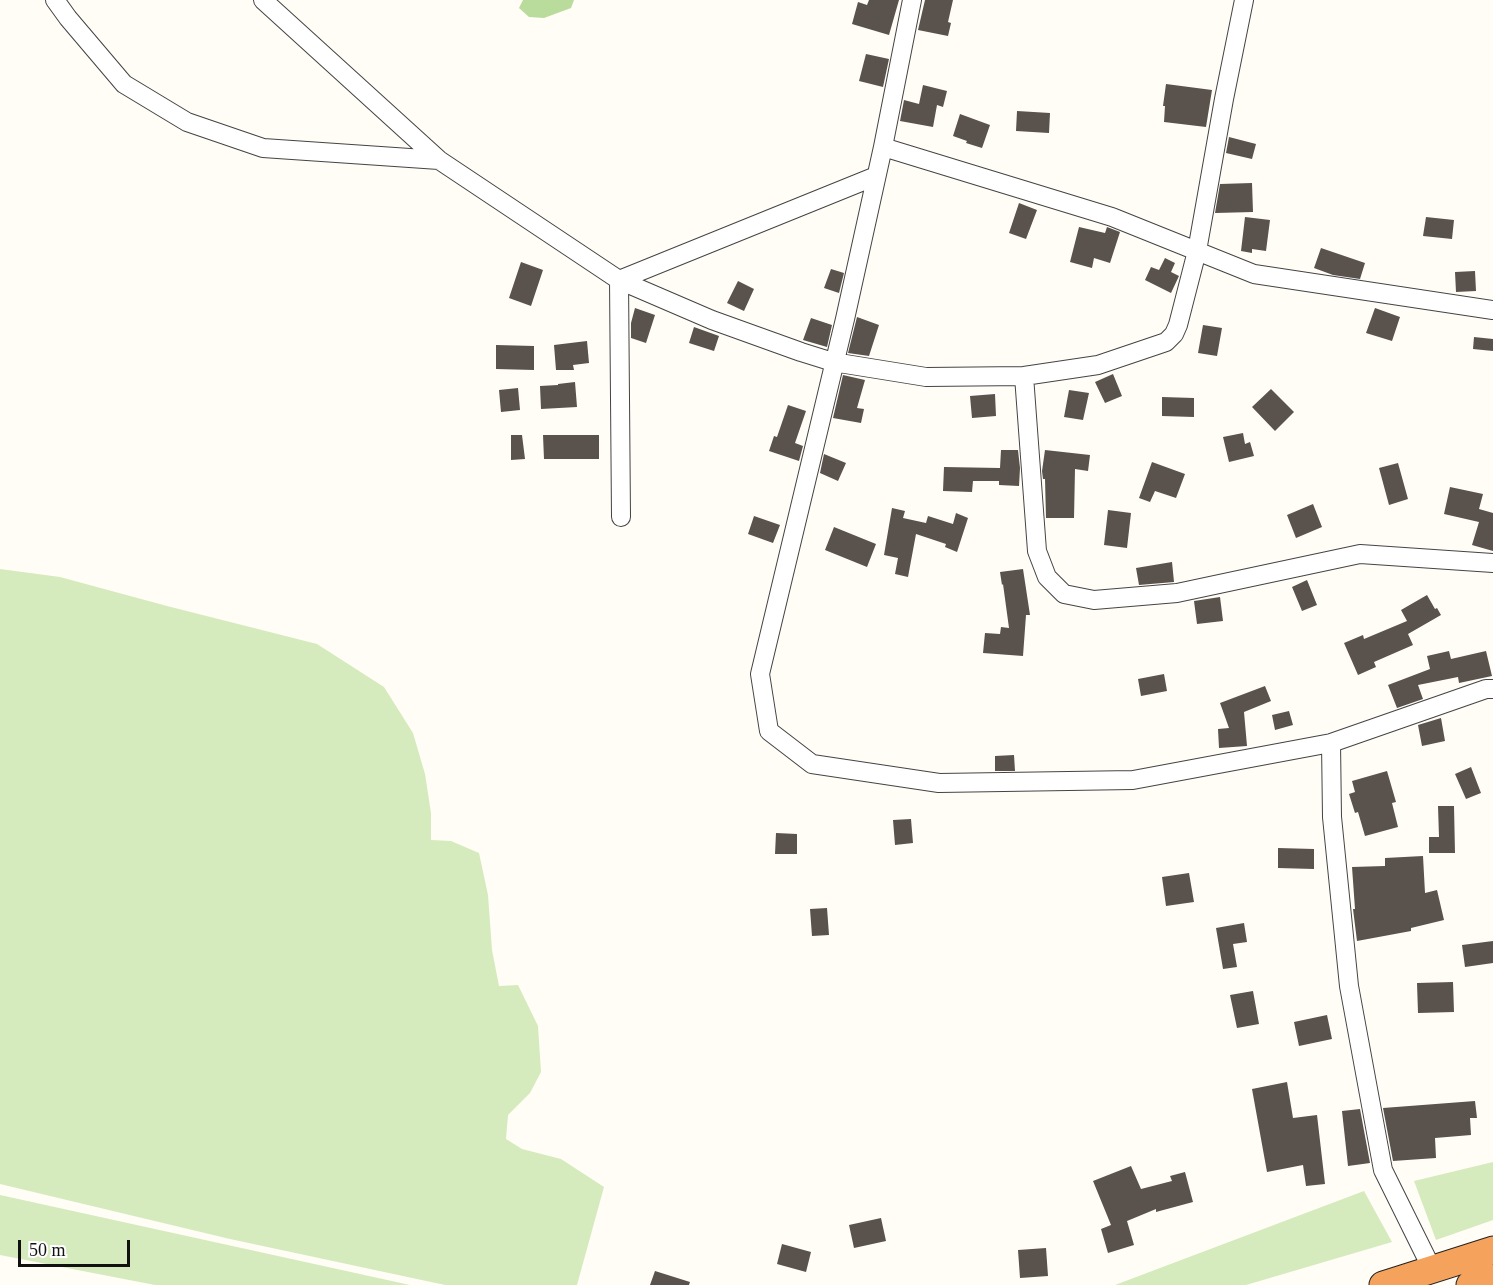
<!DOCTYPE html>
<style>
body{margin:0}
#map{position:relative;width:1493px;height:1285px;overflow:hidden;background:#fffdf5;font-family:Georgia,serif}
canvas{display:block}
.scale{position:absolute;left:18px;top:1240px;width:112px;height:27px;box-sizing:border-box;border:3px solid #111;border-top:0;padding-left:8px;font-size:18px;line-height:21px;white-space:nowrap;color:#111;-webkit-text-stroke:4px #fff;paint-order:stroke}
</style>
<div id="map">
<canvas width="1493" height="1285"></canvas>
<div class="scale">50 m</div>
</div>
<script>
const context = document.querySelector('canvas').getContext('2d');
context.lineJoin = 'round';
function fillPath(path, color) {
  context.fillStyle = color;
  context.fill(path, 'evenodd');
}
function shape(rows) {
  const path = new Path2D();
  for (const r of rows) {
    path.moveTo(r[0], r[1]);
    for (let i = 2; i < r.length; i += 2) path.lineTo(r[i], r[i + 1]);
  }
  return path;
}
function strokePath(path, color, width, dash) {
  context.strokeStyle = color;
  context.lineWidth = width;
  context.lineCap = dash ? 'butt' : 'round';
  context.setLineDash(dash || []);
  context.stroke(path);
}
const green = shape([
 [0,569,60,577,167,606,317,644,384,687,413,733,425,774,431,813,431,840,451,841,479,853,488,895,492,950,499,986,518,985,538,1026,541,1072,530,1093,508,1115,506,1139,522,1149,561,1159,604,1187,577,1285,445,1285,230,1239,0,1184],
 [1493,1162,1493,1220,1436,1240,1414,1181],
 [1364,1191,1392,1242,1246,1285,1115,1285],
 [0,1195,410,1285,155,1285,0,1255]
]);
const forest = shape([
 [523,0,574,0,571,8,544,18,529,17,519,8]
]);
const building = shape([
 [869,0,899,0,889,35,852,24,858,2,867,5],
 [925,0,953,0,948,22,951,23,948,36,918,30],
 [866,54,889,59,883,87,859,81],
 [1166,84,1212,90,1206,127,1164,122,1165,106,1163,106],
 [923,85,947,91,943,107,937,105,933,127,900,121,904,100,919,104],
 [1017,111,1050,113,1049,133,1016,131],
 [960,114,990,125,982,148,966,143,967,141,953,136],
 [1229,137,1256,144,1252,159,1226,153],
 [1252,183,1253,212,1215,213,1220,184],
 [1019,203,1037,210,1026,239,1009,233],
 [1245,217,1270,220,1266,251,1252,249,1252,253,1241,251],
 [1426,217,1454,220,1452,239,1423,236],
 [1079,227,1105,233,1107,227,1120,232,1110,263,1094,258,1092,268,1070,262],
 [1321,248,1365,263,1360,279,1333,275,1314,268],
 [1165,258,1175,263,1171,272,1179,276,1171,293,1145,280,1151,267,1159,270],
 [521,262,543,270,531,306,509,298],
 [831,269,844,273,839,293,824,288],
 [1475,271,1476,291,1456,292,1455,272],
 [738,281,754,289,744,311,727,303],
 [635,308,655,315,646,343,631,338,631,323],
 [1375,308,1400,317,1392,341,1366,333],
 [857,317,879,325,869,356,848,353],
 [811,318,832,325,827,347,803,340],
 [1203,325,1222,328,1217,356,1198,353],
 [694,327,719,336,714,351,689,343],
 [1474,337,1493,339,1493,351,1473,349],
 [587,341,589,363,573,365,574,370,556,370,554,345],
 [496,345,534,346,534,370,496,369],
 [1113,374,1122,396,1105,403,1095,382],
 [843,375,865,380,857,408,864,409,861,423,833,418],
 [575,382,577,407,541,409,540,386,558,385,558,384],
 [518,388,520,410,501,412,499,390],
 [1271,389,1294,412,1275,431,1252,407],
 [1069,390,1089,393,1083,420,1064,417],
 [995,394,996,416,972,418,970,396],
 [1162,397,1194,398,1194,417,1162,416],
 [788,405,806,411,795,443,803,446,799,461,769,451,774,436,777,437],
 [1243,433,1245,444,1250,442,1254,456,1229,462,1223,437],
 [511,435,522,435,525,459,511,460],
 [543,435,599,435,599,459,544,459],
 [1001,450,1018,450,1020,468,1019,486,999,485,999,481,973,481,972,492,943,491,944,467,1000,468],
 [1045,450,1090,455,1088,471,1075,469,1074,518,1046,518,1045,479,1043,479,1042,471],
 [824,454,846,463,838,481,820,473],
 [1152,462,1185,474,1176,498,1155,491,1150,502,1139,498],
 [1398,463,1408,499,1389,505,1379,468],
 [1450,487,1483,494,1479,509,1493,513,1493,551,1472,545,1479,522,1444,514],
 [1313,504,1322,527,1296,538,1287,515],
 [892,508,905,511,903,518,926,523,928,516,953,524,956,513,968,518,957,552,945,547,946,544,916,534,908,577,895,574,898,558,884,555],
 [1108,510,1131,513,1127,548,1104,545],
 [754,516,780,525,773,543,748,534],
 [834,527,876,544,867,567,825,550],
 [1172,562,1174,582,1139,585,1136,568],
 [1023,569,1030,615,1026,615,1023,656,983,653,985,633,1000,634,1001,627,1009,628,1003,584,1002,585,1000,572],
 [1307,580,1317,605,1302,611,1292,587],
 [1427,595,1435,609,1437,608,1441,615,1408,634,1413,645,1374,662,1376,667,1358,675,1344,643,1363,635,1364,639,1407,621,1401,610],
 [1220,597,1223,621,1197,624,1194,601],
 [1449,651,1451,659,1486,651,1492,676,1459,683,1458,677,1418,685,1423,699,1397,708,1388,685,1430,669,1427,656],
 [1164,674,1167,691,1141,696,1138,679],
 [1265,686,1271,701,1244,712,1247,746,1219,748,1218,729,1229,728,1220,703],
 [1289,711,1293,725,1275,730,1272,715],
 [1441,718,1445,741,1422,746,1418,725],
 [1014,755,1015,771,995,771,995,756],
 [1471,767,1481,793,1466,799,1455,774],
 [1387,771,1396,802,1392,803,1398,827,1365,836,1358,812,1355,813,1349,794,1355,792,1352,781],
 [1438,806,1454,806,1455,853,1429,853,1429,837,1439,837],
 [911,819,913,843,895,845,893,820],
 [776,833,797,834,797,854,775,854],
 [1278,848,1314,849,1314,869,1278,868],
 [1423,856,1425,893,1437,890,1444,920,1411,928,1411,931,1357,941,1353,909,1355,909,1352,867,1385,866,1385,858],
 [1189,873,1194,902,1166,906,1162,877],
 [827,908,829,935,812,936,810,909],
 [1244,923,1247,942,1233,944,1237,967,1223,969,1216,928],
 [1493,941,1493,963,1465,967,1462,945],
 [1453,982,1454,1012,1418,1013,1417,983],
 [1253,991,1259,1024,1237,1028,1230,995],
 [1327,1015,1332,1039,1299,1046,1294,1022],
 [1287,1082,1293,1118,1317,1115,1325,1184,1306,1186,1303,1165,1267,1172,1252,1089],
 [1475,1101,1477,1118,1470,1118,1471,1135,1435,1138,1436,1158,1393,1161,1383,1108],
 [1360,1109,1370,1163,1348,1166,1342,1111],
 [1131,1166,1141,1189,1172,1181,1170,1176,1185,1172,1193,1202,1156,1212,1156,1209,1127,1221,1134,1245,1108,1253,1101,1229,1111,1225,1093,1181],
 [881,1218,886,1241,854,1248,849,1225],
 [782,1244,811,1252,806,1272,777,1264],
 [1046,1248,1048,1276,1020,1278,1018,1250],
 [655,1271,690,1282,689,1285,650,1285]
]);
const minor = shape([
 [55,0,68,18,124,84,187,122,263,148,439,160],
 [263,0,439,160,619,280,712,320,801,352,833,362,926,377,1024,376,1037,551,1047,577,1064,594,1094,600,1177,593,1360,554,1493,563],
 [912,0,883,147,845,319,760,674,769,731,812,764,939,783,1133,780,1331,743,1486,689,1493,689],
 [883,147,1112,217,1254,274,1493,310],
 [1024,376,1098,365,1166,342,1174,334,1178,325,1197,251,1224,99,1244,0],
 [621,517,619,280,876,176],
 [1331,743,1332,817,1349,986,1383,1170,1432,1269]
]);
const highway = shape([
 [1383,1285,1493,1250],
 [1470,1285,1493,1278]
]);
fillPath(green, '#d5ebbd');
fillPath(forest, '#b9dc9c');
fillPath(building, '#5a524d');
strokePath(minor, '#444', 20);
strokePath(highway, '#222', 29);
strokePath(minor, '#fff', 18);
strokePath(highway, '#f5a25d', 27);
</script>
